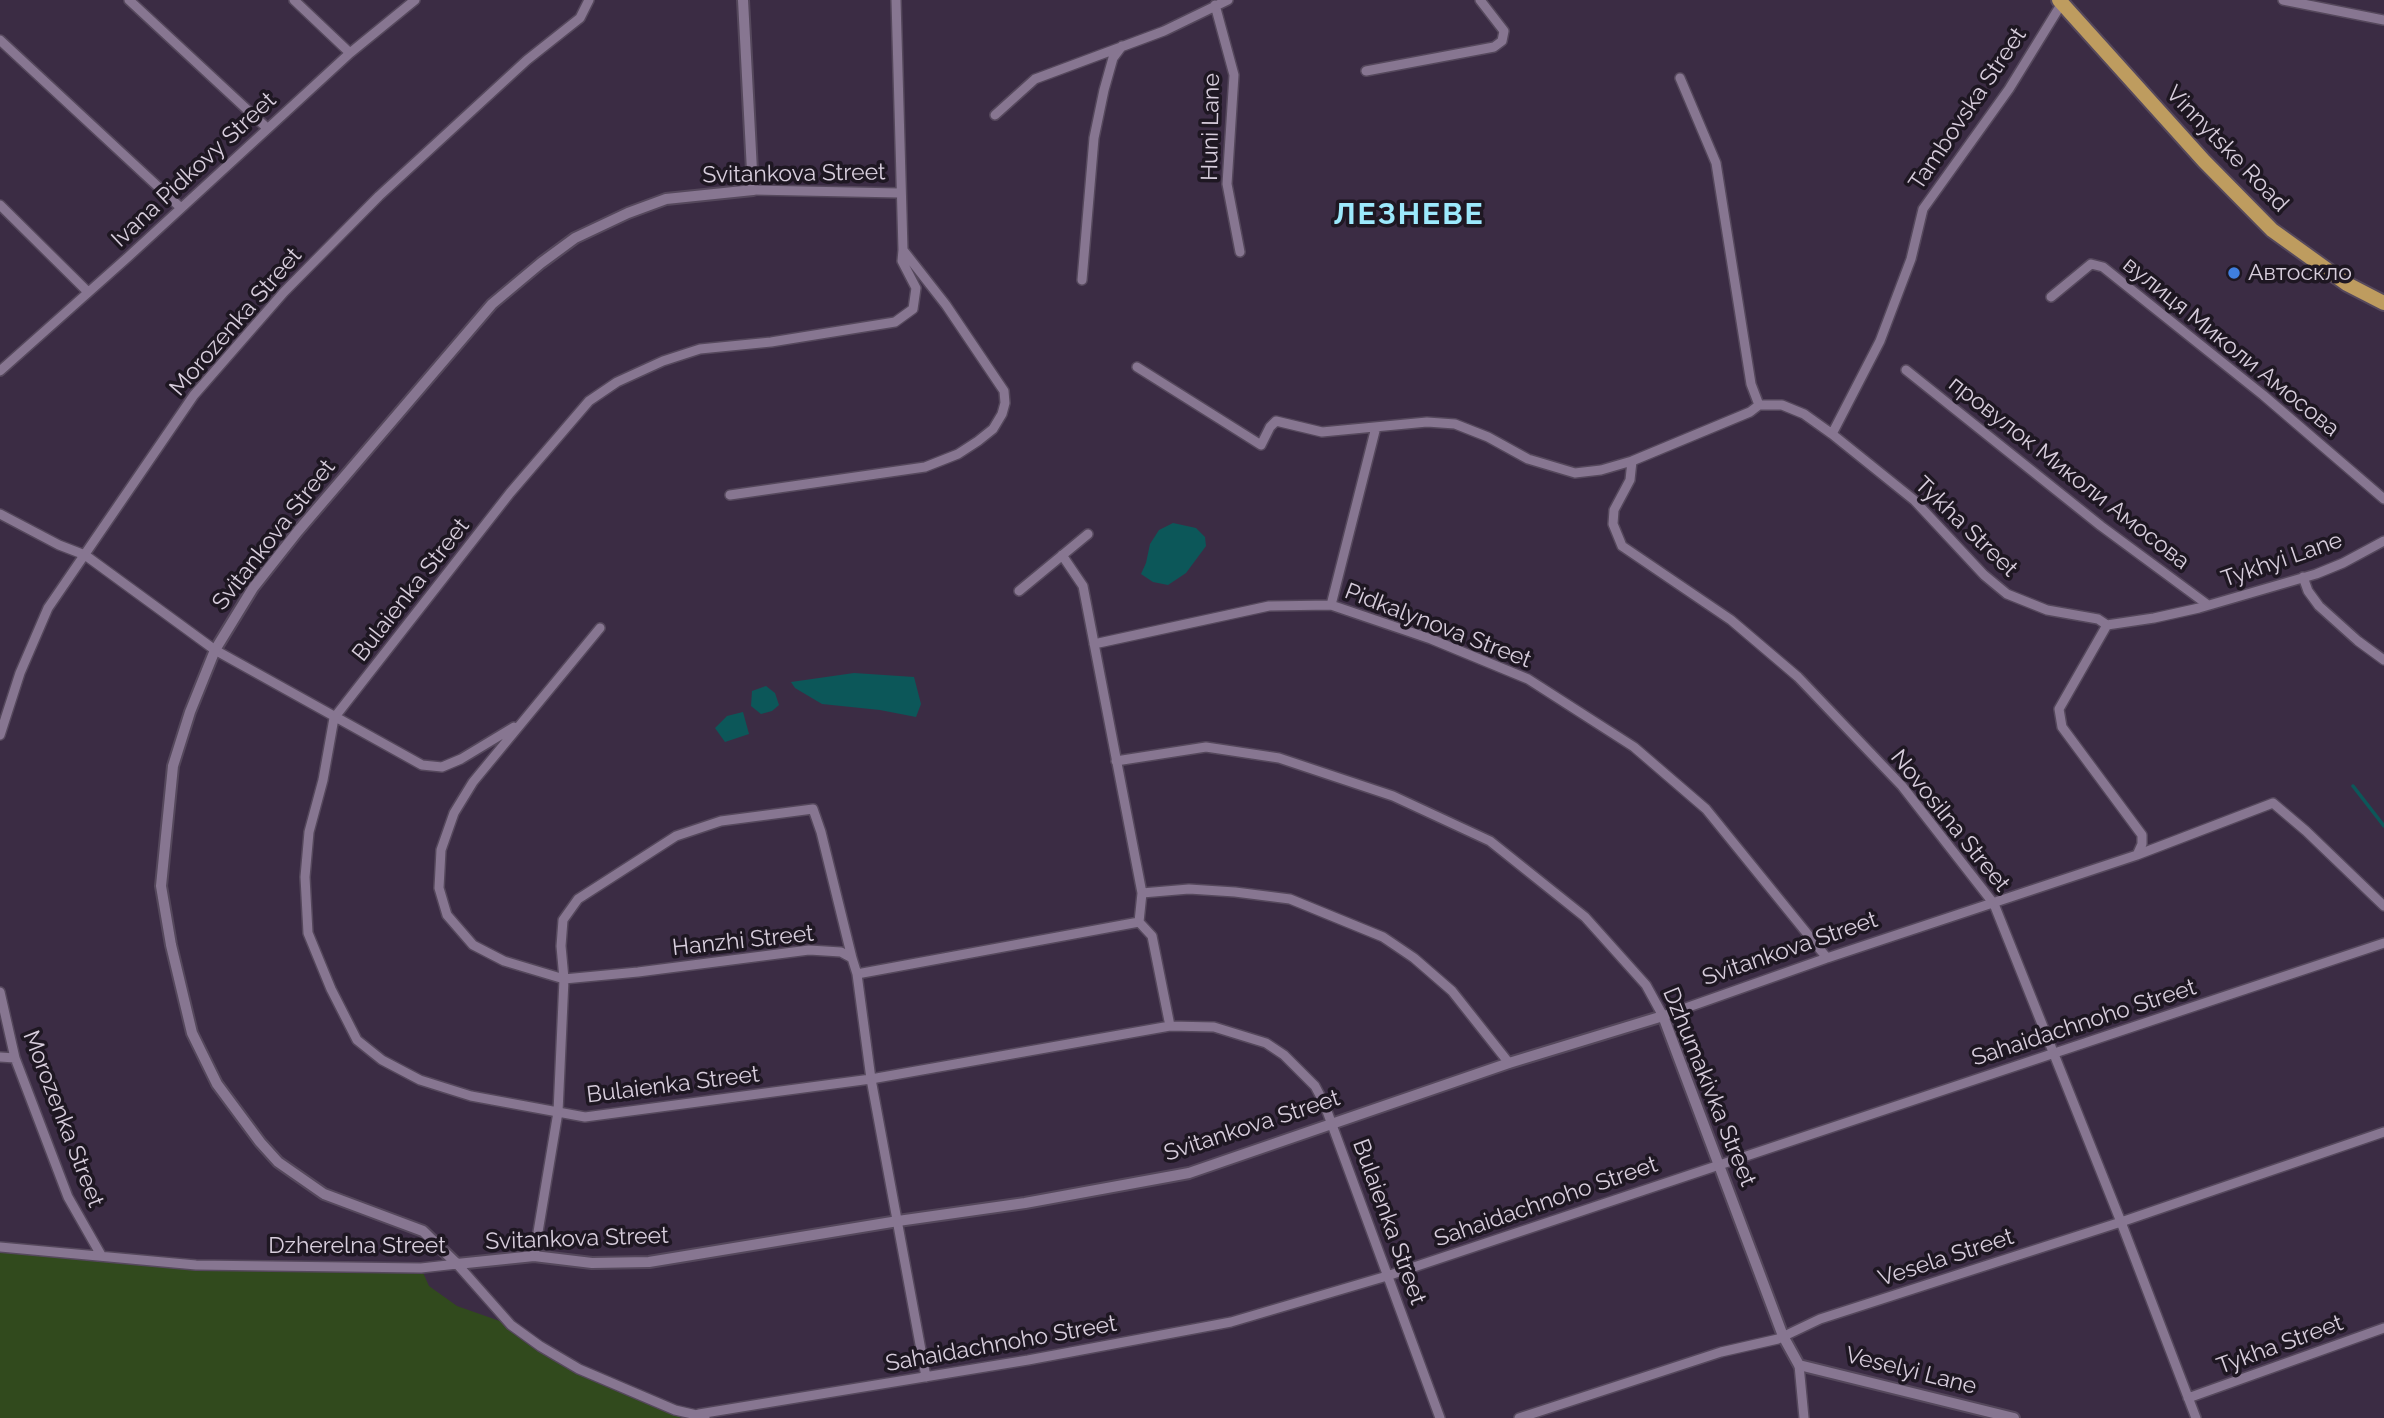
<!DOCTYPE html>
<meta charset="utf-8">
<style>
body{margin:0}
canvas{display:block;background:#3b2c44}
</style>
<canvas width="2384" height="1418"></canvas>
<script>
const context = document.querySelector('canvas').getContext('2d');
context.lineJoin = 'round';
function fillPath(path, color) {
  context.fillStyle = color;
  context.fill(path, 'evenodd');
}
function shape(rows) {
  const path = new Path2D();
  for (const r of rows) {
    path.moveTo(r[0], r[1]);
    for (let i = 2; i < r.length; i += 2) path.lineTo(r[i], r[i + 1]);
  }
  return path;
}
function strokePath(path, color, width, dash) {
  context.strokeStyle = color;
  context.lineWidth = width;
  context.lineCap = dash ? 'butt' : 'round';
  context.setLineDash(dash || []);
  context.stroke(path);
}
function drawText(font, color, halo, rows, align = 'center') {
  context.font = font + ' Raleway,sans-serif';
  context.lineWidth = 7;
  context.setLineDash([]);
  context.textBaseline = 'middle';
  context.strokeStyle = halo;
  context.fillStyle = color;
  for (const [text, x, y, turn = 0] of rows) {
    context.save();
    context.translate(x, y);
    context.rotate((+turn || 0) * Math.PI / 180);
    context.textAlign = isNaN(turn) ? turn : align;
    if (halo) context.strokeText(text, 0, 0);
    context.fillText(text, 0, 0);
    context.restore();
  }
}
const green = shape([
 [0,1247,196,1265,421,1268,429,1286,457,1306,511,1325,540,1346,675,1410,681,1418,0,1418]
]);
const water = shape([
 [1173,523,1196,528,1205,537,1206,546,1186,573,1168,585,1153,582,1141,574,1146,563,1150,544,1159,530],
 [854,673,914,677,921,704,916,717,880,710,822,704,795,688,791,682],
 [766,686,775,693,779,705,772,711,761,714,751,706,752,691],
 [743,712,749,734,725,742,715,728,727,716]
]);
const stream = shape([
 [2353,786,2384,826]
]);
const minor = shape([
 [129,0,267,128],
 [294,0,350,53],
 [2283,0,2384,20],
 [1215,5,1234,75,1227,184,1240,252],
 [0,40,181,208],
 [1366,71,1494,47,1502,41,1504,31,1480,0],
 [1680,78,1716,163,1751,384,1759,405],
 [995,115,1035,79,1164,31,1228,0],
 [753,190,900,193],
 [0,205,88,292],
 [903,250,902,261,916,288,913,309,895,322,771,342,700,349,663,361,617,382,589,401,510,493,334,718,323,780,309,832,305,877,308,933,331,989,357,1040,382,1060,420,1080,471,1096,585,1117,871,1079,1170,1026,1214,1027,1266,1043,1284,1055,1315,1086,1324,1103,1440,1418],
 [1082,280,1094,138,1104,90,1113,58,1122,46],
 [2051,297,2091,264,2103,267,2263,395,2384,499],
 [1137,367,1261,445,1270,427,1276,421,1322,432,1427,422,1455,424,1488,437,1528,459,1575,473,1601,470,1632,461,1750,412,1759,405],
 [1906,370,2101,526,2208,605],
 [0,371,128,257,350,53,415,0],
 [1759,405,1782,405,1804,414,1832,434,1914,500,1984,575,2007,594,2047,610,2098,619,2107,625,2059,709,2062,727,2142,835,2142,844,2137,855],
 [1832,434,1880,341,1911,259,1923,209,2009,89,2062,3],
 [1632,461,1630,480,1614,510,1613,524,1622,546,1731,620,1798,677,1902,786,1994,904,2121,1222,2196,1418],
 [730,495,925,467,958,454,978,441,993,429,1002,414,1005,403,1004,391,946,305,903,250,896,0],
 [0,514,59,545,85,555,215,650,422,765,442,767,461,759,514,727],
 [1062,555,1083,586,1142,893],
 [2303,577,2308,591,2319,606,2358,641,2384,660],
 [1019,591,1088,534],
 [1331,605,1376,427],
 [2107,625,2154,618,2199,608,2316,574,2343,563,2384,541],
 [600,628,473,782,454,813,441,850,439,888,447,915,473,945,504,961,564,979,638,972,809,950,841,952,852,958,857,974,1139,922,1142,893,1189,889,1235,892,1290,899,1383,937,1414,958,1452,991,1509,1063],
 [1094,644,1269,606,1331,605,1431,639,1528,679,1634,747,1706,809,1827,958],
 [0,735,20,673,48,608,194,395,284,292,379,196,527,60,580,18,589,0],
 [1116,761,1206,747,1279,758,1393,796,1490,841,1585,917,1646,985,1663,1016,1827,958,2137,855,2273,803,2306,831,2384,906],
 [1139,922,1152,936,1170,1026],
 [857,974,871,1079,926,1377],
 [0,992,15,1058,68,1197,101,1255],
 [0,1057,15,1058],
 [0,1247,196,1265,421,1268,457,1264,511,1325,540,1346,579,1369,675,1410,705,1417],
 [534,1256,558,1112,564,979,561,946,563,920,578,899,676,836,721,821,813,809,821,832,852,958],
 [1799,1365,1804,1418],
 [2188,1398,2384,1328],
 [699,1414,1028,1360,1231,1322,1387,1276,2384,943],
 [1519,1418,1721,1352,1778,1339,1820,1319,2121,1222,2384,1132]
]);
const tertiary = shape([
 [743,0,753,190,666,199,628,213,575,238,541,263,492,304,298,531,253,588,215,650,190,712,173,766,161,886,171,945,192,1033,217,1084,260,1142,278,1162,324,1194,423,1231,457,1264,534,1256,592,1263,649,1262,898,1221,1025,1203,1189,1173,1509,1063,1663,1016,1783,1336,1799,1365,2014,1418]
]);
const primary = shape([
 [2059,0,2204,161,2272,230,2347,284,2384,303]
]);
const markers = [
 [2234,273,7,"#3f7fe0"]
];
const streetNames = [
 ["Tambovska Street",1968,109,-56],
 ["Huni Lane",1211,127,-89],
 ["Vinnytske Road",2227,149,46],
 ["Ivana Pidkovy Street",194,170,-43],
 ["Svitankova Street",794,174,-1],
 ["Morozenka Street",236,322,-49],
 ["вулиця Миколи Амосова",2231,347,39],
 ["провулок Миколи Амосова",2069,473,38],
 ["Tykha Street",1966,527,44],
 ["Svitankova Street",274,535,-52],
 ["Tykhyi Lane",2282,560,-19],
 ["Bulaienka Street",411,590,-52],
 ["Pidkalynova Street",1438,626,21],
 ["Novosilna Street",1950,821,51],
 ["Hanzhi Street",743,941,-6],
 ["Svitankova Street",1790,949,-19],
 ["Sahaidachnoho Street",2084,1023,-18],
 ["Bulaienka Street",673,1085,-7],
 ["Dzhumakivka Street",1709,1087,68],
 ["Morozenka Street",63,1119,69],
 ["Svitankova Street",1252,1126,-18],
 ["Sahaidachnoho Street",1546,1202,-19],
 ["Bulaienka Street",1389,1222,70],
 ["Svitankova Street",577,1239,-2],
 ["Dzherelna Street",357,1246],
 ["Vesela Street",1946,1258,-18],
 ["Sahaidachnoho Street",1001,1344,-10],
 ["Tykha Street",2280,1345,-20],
 ["Veselyi Lane",1911,1371,14]
];
const poiNames = [
 ["Автоскло",2248,273]
];
const districtNames = [
 ["ЛЕЗНЕВЕ",1409,215]
];
fillPath(green, '#314a1d');
fillPath(water, '#0c5759');
strokePath(stream, '#0c5759', 3.5);
strokePath(minor, '#55485c', 12);
strokePath(tertiary, '#55485c', 14);
strokePath(primary, '#55485c', 18);
strokePath(minor, '#877691', 9);
strokePath(tertiary, '#877691', 10);
strokePath(primary, '#be9c5f', 14);
for (const [x, y, r, color] of markers) {
  const dot = new Path2D();
  dot.arc(x, y, r, 0, 2 * Math.PI);
  context.fillStyle = color;
  context.fill(dot);
  strokePath(dot, '#1e1722', 2.5);
}
drawText('23px', '#d7cddc', '#1e1722', streetNames);
drawText('23px', '#d7cddc', '#1e1722', poiNames, 'left');
context.letterSpacing = '2px';
drawText('bold 30px', '#9ce9fc', '#1e1722', districtNames);
context.letterSpacing = '0px';
</script>
